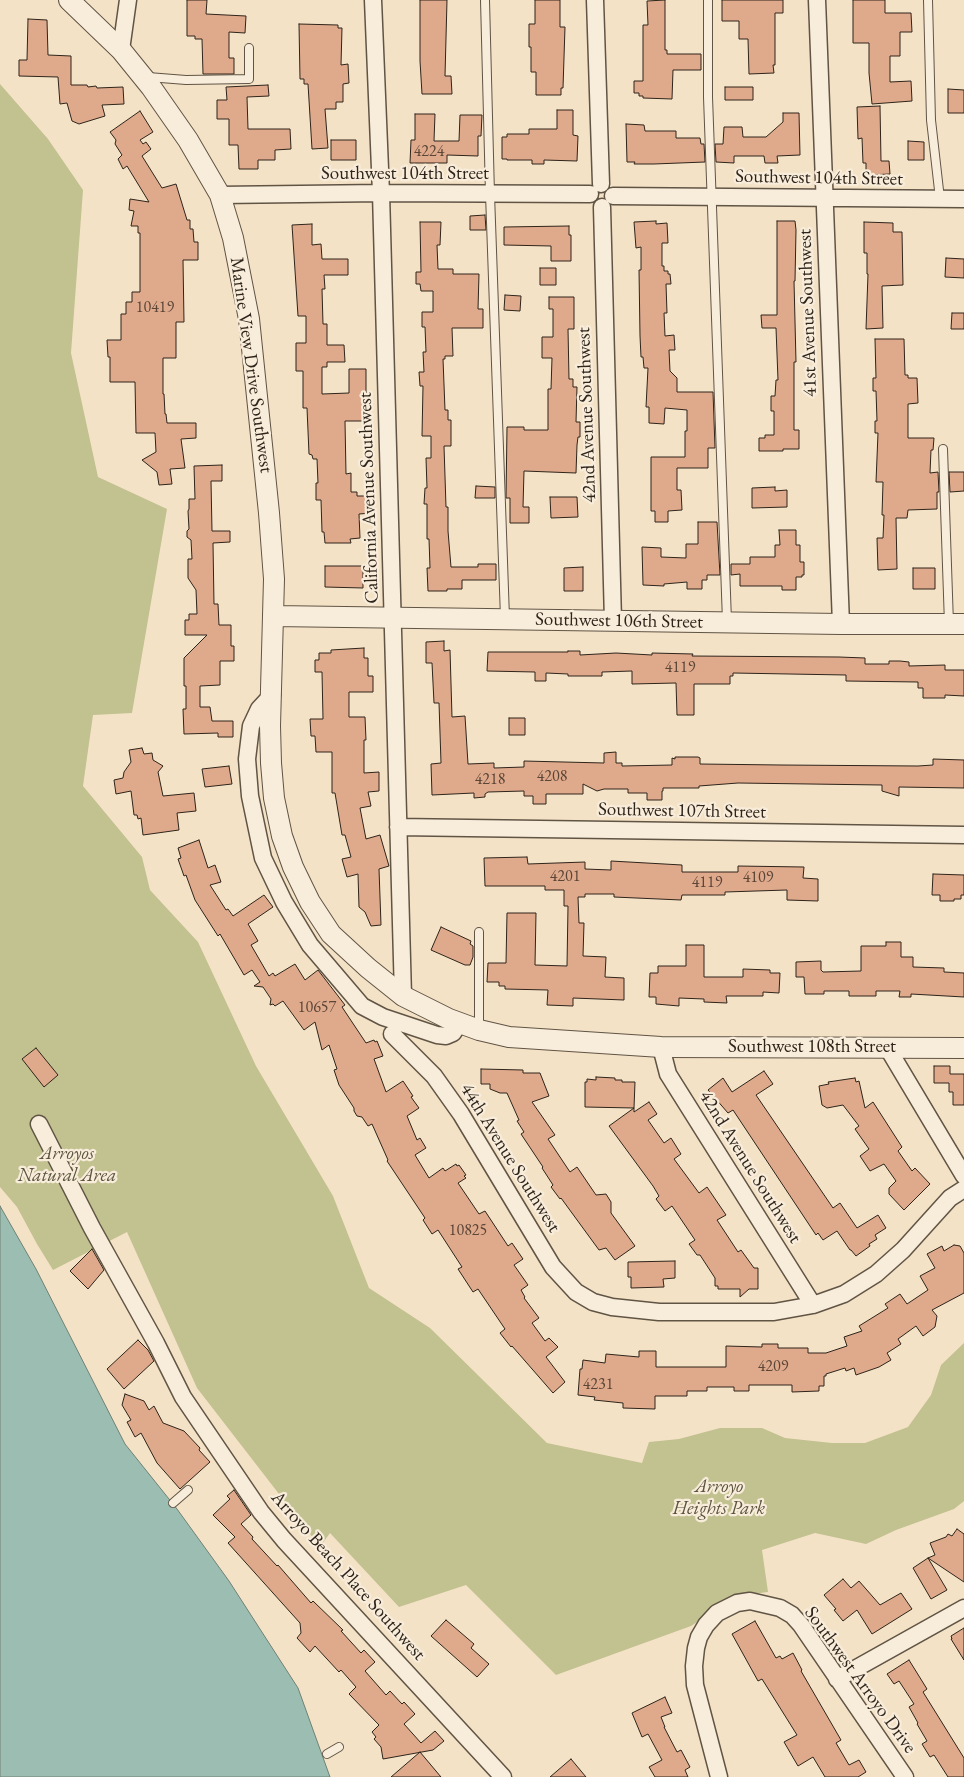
<!DOCTYPE html>
<style>
body{margin:0}
canvas{display:block;background:#f4e2c6}
</style>
<canvas width="964" height="1777"></canvas>
<script>
const context = document.querySelector('canvas').getContext('2d');
context.lineJoin = 'round';
function fillPath(path, color) {
  context.fillStyle = color;
  context.fill(path, 'evenodd');
}
function shape(rows) {
  const path = new Path2D();
  for (const r of rows) {
    path.moveTo(r[0], r[1]);
    for (let i = 2; i < r.length; i += 2) path.lineTo(r[i], r[i + 1]);
  }
  return path;
}
function strokePath(path, color, width, dash) {
  context.strokeStyle = color;
  context.lineWidth = width;
  context.lineCap = dash ? 'butt' : 'round';
  context.setLineDash(dash || []);
  context.stroke(path);
}
function drawText(font, color, halo, rows, align = 'center') {
  context.font = font + ' "EB Garamond",serif';
  context.lineWidth = 4.5;
  context.setLineDash([]);
  context.textBaseline = 'middle';
  context.strokeStyle = halo;
  context.fillStyle = color;
  for (const [text, x, y, turn = 0] of rows) {
    context.save();
    context.translate(x, y);
    context.rotate((+turn || 0) * Math.PI / 180);
    context.textAlign = isNaN(turn) ? turn : align;
    if (halo) context.strokeText(text, 0, 0);
    context.fillText(text, 0, 0);
    context.restore();
  }
}
const green = shape([
 [0,84,48,139,83,190,71,353,98,477,167,509,132,713,93,715,83,786,142,857,150,890,198,942,256,1066,333,1196,369,1288,430,1328,547,1443,642,1463,649,1442,679,1439,720,1428,762,1428,785,1438,832,1443,865,1443,908,1427,931,1395,941,1365,964,1343,964,1501,954,1509,896,1530,866,1544,815,1533,762,1550,768,1592,737,1596,691,1626,556,1675,466,1585,399,1607,330,1533,320,1547,197,1388,127,1232,53,1270,37,1244,17,1207,0,1187]
]);
const water = shape([
 [0,1206,36,1269,125,1444,177,1509,229,1581,298,1688,330,1777,0,1777,0,1206]
]);
const building = shape([
 [187,0,207,0,206,14,246,16,245,33,229,32,229,58,234,58,234,74,203,74,202,39,195,39,195,36,187,36,187,0],
 [420,0,447,0,445,76,451,76,452,94,422,94,420,61,420,0],
 [535,0,560,0,560,27,565,27,563,88,561,88,561,95,536,95,536,72,531,72,531,47,529,47,529,24,535,24,535,0],
 [665,0,665,50,667,50,667,54,701,54,701,70,673,70,672,99,643,98,643,96,639,96,639,93,634,93,634,81,643,81,643,25,648,25,647,1,665,0],
 [722,0,783,0,783,13,775,13,775,65,773,65,774,73,749,74,748,39,739,39,739,21,722,21,722,0],
 [853,0,885,0,885,13,911,13,912,32,900,32,900,56,890,56,890,82,911,81,912,101,872,104,869,73,869,43,853,43,853,0],
 [28,19,47,20,48,55,71,56,71,85,87,85,88,87,96,86,97,88,123,87,124,104,102,105,105,116,79,124,72,121,67,103,60,104,58,77,19,76,19,60,27,60,28,19],
 [299,24,338,25,338,28,342,28,341,65,348,64,349,83,343,84,343,102,336,102,336,109,325,109,328,148,312,149,308,84,304,84,304,79,300,79,299,24],
 [268,85,269,96,247,97,248,129,290,129,291,149,275,150,275,160,258,160,258,169,239,169,238,145,229,145,229,119,217,119,217,100,227,100,226,87,268,85],
 [725,87,753,87,753,100,725,100,725,87],
 [948,89,964,90,964,113,948,113,948,89],
 [880,106,881,161,889,161,890,174,869,175,869,171,866,171,866,163,863,163,862,138,858,139,857,107,880,106],
 [557,110,573,110,573,135,578,136,577,161,544,160,544,164,532,164,532,160,507,160,507,159,502,159,502,137,507,137,507,134,529,134,529,129,557,129,557,110],
 [140,111,153,132,140,140,143,144,146,142,151,149,142,156,162,188,176,184,187,220,190,220,190,229,193,229,194,242,198,242,198,260,183,260,184,322,176,322,176,358,163,358,163,394,164,394,165,414,166,414,167,423,196,423,196,438,181,439,185,468,170,469,172,484,159,485,157,472,142,460,156,452,155,433,136,433,135,382,110,382,110,357,108,357,107,340,121,340,121,314,126,314,126,302,132,302,132,292,140,292,140,233,138,233,138,226,131,226,134,211,129,210,130,199,149,202,127,166,123,169,118,159,122,155,115,144,116,140,110,132,140,111],
 [783,113,799,113,800,155,777,156,778,163,765,163,764,156,734,156,734,163,716,162,715,144,723,144,724,127,742,127,743,137,766,137,783,122,783,113],
 [415,114,435,114,434,141,459,141,460,115,482,115,481,136,478,136,478,156,447,155,447,163,410,163,411,140,415,140,415,114],
 [626,124,644,125,645,131,676,131,676,138,700,138,701,144,704,144,705,162,654,164,634,164,635,162,627,162,626,124],
 [331,140,356,140,356,160,331,160,331,140],
 [908,141,924,142,924,160,908,160,908,141],
 [485,215,486,230,470,230,470,216,485,215],
 [656,221,656,224,667,223,668,243,662,243,662,266,664,266,664,271,668,271,668,274,670,274,671,284,666,284,667,313,664,313,665,336,674,335,675,350,669,350,670,371,677,378,677,392,713,392,715,448,708,448,708,468,677,468,677,490,681,490,682,510,668,511,668,522,655,522,655,511,651,511,651,457,685,457,685,431,687,431,687,410,665,408,664,424,649,423,649,407,646,407,648,368,644,368,643,357,641,357,640,336,639,270,641,270,641,247,636,248,634,222,656,221],
 [777,221,795,221,796,230,795,281,794,281,796,362,794,362,794,430,799,430,799,449,783,449,783,451,759,451,759,438,765,438,765,435,774,435,774,411,771,411,771,396,775,396,776,380,778,380,776,328,762,328,761,315,777,315,777,221],
 [420,222,441,222,440,245,437,245,438,269,453,269,453,274,479,274,478,309,483,309,483,328,452,328,453,356,445,356,445,359,443,359,445,410,448,410,448,420,451,420,451,446,444,446,446,507,448,507,448,531,451,567,478,567,478,564,496,564,496,580,462,580,462,589,447,589,447,591,428,591,427,568,430,568,429,539,427,539,427,504,424,504,425,488,427,488,426,458,431,458,431,436,422,436,423,386,420,386,419,372,424,372,423,352,426,352,425,327,422,327,422,312,433,312,433,291,421,291,420,284,416,284,416,272,421,272,420,222],
 [864,222,893,223,893,232,902,232,903,285,882,286,883,328,866,329,868,274,867,274,867,253,864,253,864,222],
 [312,224,312,245,321,244,322,259,348,259,348,275,324,275,325,289,322,289,323,324,327,324,327,345,344,345,345,362,327,362,327,367,322,367,322,394,349,393,349,369,366,369,366,421,345,421,346,474,351,473,351,492,357,492,357,496,371,496,372,513,359,514,360,538,350,539,351,543,325,543,324,532,322,532,321,500,316,500,316,483,318,483,317,459,313,459,312,455,309,454,307,408,303,408,303,371,296,371,296,343,306,343,306,316,298,316,292,225,312,224],
 [569,226,569,235,571,235,571,261,551,261,551,246,504,245,504,227,569,226],
 [946,258,964,259,964,278,945,277,946,258],
 [540,268,556,268,556,285,540,285,540,268],
 [505,295,521,296,520,311,504,310,505,295],
 [549,297,574,297,574,329,568,329,569,379,573,379,573,387,577,387,576,422,580,422,580,437,578,437,577,445,576,473,524,471,523,507,529,507,529,523,510,523,510,498,506,498,507,427,524,427,524,430,548,430,548,389,551,389,552,358,542,358,542,337,553,337,553,309,549,309,549,297],
 [952,313,964,313,964,329,951,329,952,313],
 [875,339,904,339,905,375,908,375,908,378,917,378,918,403,908,404,908,438,934,438,933,450,931,450,930,473,938,472,939,492,937,492,937,509,908,510,907,518,896,518,897,569,878,570,877,538,883,538,884,515,882,515,883,482,876,482,878,433,875,433,875,421,877,421,876,391,873,391,873,378,876,378,875,339],
 [222,465,222,481,211,481,212,531,230,531,230,542,213,543,214,604,218,604,219,625,231,625,231,646,234,646,234,661,220,661,220,685,200,686,200,707,210,707,212,721,233,721,233,737,218,737,218,733,184,734,183,709,186,709,186,686,184,686,184,658,207,635,185,635,185,620,189,620,189,614,197,614,196,590,188,578,188,559,192,559,191,540,187,537,187,531,189,529,188,511,189,509,189,499,195,499,194,466,222,465],
 [949,472,964,472,964,491,950,492,949,472],
 [476,486,495,487,495,498,475,498,476,486],
 [775,487,775,491,787,490,787,507,752,508,752,488,775,487],
 [550,497,577,497,578,517,551,518,550,497],
 [698,522,717,522,720,575,707,575,707,580,702,580,702,589,687,589,687,582,664,584,664,586,643,585,642,547,661,548,661,557,686,558,686,544,698,544,698,522],
 [779,530,796,530,796,545,800,545,800,562,804,562,804,575,802,575,802,577,796,577,796,590,782,590,782,586,740,586,740,574,731,575,731,564,750,564,750,557,775,557,775,545,780,545,779,530],
 [325,566,363,566,363,588,325,587,325,566],
 [583,567,583,591,564,591,564,568,583,567],
 [913,568,935,568,935,589,913,589,913,568],
 [444,641,444,651,450,650,452,717,465,716,468,764,494,763,494,768,524,767,524,761,604,763,604,753,616,752,616,763,622,763,622,766,672,765,672,758,675,759,675,757,698,757,700,758,700,764,781,765,918,766,933,765,933,759,964,760,964,788,899,787,899,796,882,791,882,785,738,783,699,786,699,788,663,788,663,791,662,791,662,800,647,800,647,793,628,793,628,789,604,789,597,791,583,784,583,794,546,794,546,804,533,804,533,796,524,796,524,791,488,792,485,794,485,797,474,798,474,793,432,795,431,764,441,763,439,703,434,703,432,663,426,663,426,642,444,641],
 [364,648,364,658,368,658,368,676,373,676,373,692,349,692,349,717,365,717,366,740,364,740,364,773,379,772,379,791,368,792,371,806,360,808,366,839,380,835,389,866,379,869,381,925,371,926,365,912,359,907,358,874,347,877,342,859,351,857,345,835,342,835,335,793,332,793,332,752,316,752,315,736,311,736,310,719,323,719,322,672,315,672,315,660,319,660,319,653,331,653,331,650,364,648],
 [568,651,580,651,580,655,616,653,652,655,652,653,693,654,692,656,839,657,865,658,865,664,889,664,889,661,900,661,909,662,909,666,945,665,945,670,964,670,964,696,945,695,945,698,923,698,923,688,918,688,918,682,846,681,846,675,733,673,733,676,730,676,730,684,694,684,694,715,677,715,676,683,632,684,632,671,602,672,602,676,568,676,568,674,546,673,546,681,535,681,535,672,487,671,488,652,568,652,568,651],
 [509,718,525,718,525,735,509,735,509,718],
 [142,748,144,754,152,753,153,760,163,766,158,772,163,796,194,793,196,811,177,813,179,830,143,835,141,818,138,819,137,815,134,815,131,791,116,794,114,780,123,778,124,772,131,762,129,750,142,748],
 [229,766,232,784,205,787,202,769,229,766],
 [199,840,208,868,215,865,221,882,210,885,226,910,228,909,233,916,264,895,273,907,248,924,258,941,251,945,269,976,273,973,275,976,295,964,305,980,318,970,345,1005,342,1007,366,1043,374,1040,375,1042,377,1041,383,1056,374,1059,386,1092,403,1081,413,1096,411,1097,419,1108,407,1116,417,1140,420,1138,426,1148,415,1155,429,1178,443,1168,445,1171,456,1164,457,1166,459,1165,466,1175,464,1176,466,1178,458,1183,479,1214,485,1211,508,1246,512,1243,523,1259,514,1265,528,1285,521,1290,525,1297,524,1298,539,1318,532,1323,545,1341,549,1338,558,1347,546,1357,565,1382,553,1393,512,1346,511,1347,500,1333,505,1329,478,1289,473,1292,458,1269,462,1267,438,1230,432,1234,423,1220,425,1218,387,1161,388,1160,372,1124,368,1126,362,1117,357,1116,354,1111,354,1108,339,1085,334,1070,337,1069,329,1045,322,1050,315,1022,304,1030,283,1001,275,1006,273,1004,270,1005,271,999,263,987,254,986,260,982,252,970,244,975,220,934,218,936,195,900,186,875,184,876,178,859,181,858,178,848,199,840],
 [527,857,528,864,585,862,585,869,611,870,611,861,682,865,682,872,738,872,738,866,804,867,803,878,818,879,818,901,787,900,787,890,725,892,725,895,682,895,681,900,614,897,614,894,585,894,585,897,578,897,579,923,584,923,583,956,606,957,605,977,624,978,624,1000,573,998,573,1006,547,1005,548,990,505,989,505,986,499,986,499,982,487,982,488,963,506,963,507,913,536,913,535,965,567,966,568,906,564,906,564,890,545,890,545,886,485,886,484,858,527,857],
 [933,874,964,875,964,895,961,895,961,899,954,899,954,901,940,901,940,895,932,895,933,874],
 [441,927,471,941,470,944,473,946,473,957,470,965,465,965,431,950,441,927],
 [886,942,901,942,901,957,913,957,913,967,944,968,944,972,964,973,964,997,911,994,911,997,899,997,900,991,876,991,876,996,849,996,849,991,824,991,824,994,805,994,804,977,796,977,796,962,821,961,821,970,823,972,861,971,861,946,886,946,886,942],
 [686,945,704,945,704,977,743,977,743,969,770,970,770,973,780,973,779,993,763,992,763,996,726,996,727,1003,704,1002,704,999,679,998,679,1006,656,1004,656,997,649,997,650,973,658,973,658,966,686,966,686,945],
 [36,1048,58,1075,44,1087,22,1059,36,1048],
 [934,1066,950,1066,950,1074,964,1074,964,1105,953,1105,953,1092,949,1092,949,1083,934,1083,934,1066],
 [481,1069,523,1070,523,1073,540,1073,549,1096,532,1102,555,1135,548,1139,570,1172,577,1167,596,1195,606,1194,611,1202,611,1213,635,1246,615,1260,606,1248,599,1250,561,1198,560,1199,551,1187,553,1185,542,1168,543,1167,521,1134,524,1132,517,1121,519,1120,507,1093,500,1093,490,1089,490,1084,481,1084,481,1069],
 [764,1071,773,1084,756,1095,833,1208,840,1203,857,1228,878,1215,886,1228,875,1235,877,1239,869,1244,870,1246,856,1256,851,1250,850,1250,837,1231,823,1240,818,1233,816,1235,733,1110,728,1113,708,1090,723,1078,732,1092,764,1071],
 [596,1077,615,1078,615,1080,622,1080,622,1082,635,1082,634,1108,585,1107,585,1082,587,1082,587,1079,596,1080,596,1077],
 [855,1078,856,1082,859,1081,865,1108,873,1102,902,1147,898,1151,912,1171,915,1168,930,1184,904,1210,889,1194,889,1188,896,1181,884,1164,870,1171,860,1156,869,1149,855,1129,859,1126,843,1105,827,1108,822,1105,819,1086,829,1084,828,1082,855,1078],
 [649,1102,657,1114,648,1120,664,1143,671,1138,681,1154,674,1159,699,1193,707,1187,726,1215,717,1220,738,1252,741,1250,754,1268,758,1268,758,1289,749,1289,740,1297,740,1289,718,1289,718,1286,715,1286,715,1278,700,1255,697,1255,689,1244,695,1240,672,1206,665,1211,656,1199,659,1196,653,1186,609,1126,634,1108,634,1112,649,1102],
 [954,1245,960,1246,964,1253,964,1293,932,1310,937,1316,935,1327,923,1336,916,1326,898,1339,901,1344,887,1353,891,1360,879,1367,856,1375,854,1368,846,1371,845,1368,826,1374,826,1376,824,1376,824,1386,819,1386,819,1391,792,1392,792,1385,749,1385,749,1391,734,1391,734,1387,707,1387,707,1391,687,1391,687,1396,655,1396,655,1409,623,1408,623,1403,594,1400,595,1397,578,1395,580,1369,582,1369,583,1360,605,1363,606,1354,639,1357,639,1351,656,1351,656,1367,726,1367,726,1346,762,1347,762,1344,778,1344,778,1348,808,1348,808,1353,826,1353,847,1346,844,1337,862,1331,859,1326,888,1308,885,1304,900,1294,907,1304,928,1290,920,1276,935,1268,927,1254,942,1246,944,1251,954,1245],
 [92,1249,104,1270,88,1289,70,1271,92,1249],
 [675,1261,675,1278,663,1279,664,1287,631,1288,631,1277,628,1277,628,1262,675,1261],
 [138,1340,148,1350,154,1361,124,1389,107,1369,138,1340],
 [125,1394,144,1401,149,1410,154,1406,163,1423,184,1431,200,1448,199,1450,210,1462,180,1489,157,1463,141,1433,135,1437,127,1422,131,1420,122,1405,125,1394],
 [234,1490,251,1515,241,1524,253,1537,252,1539,277,1566,278,1565,311,1603,313,1601,343,1630,341,1631,361,1653,364,1650,375,1662,365,1671,386,1695,390,1691,402,1704,404,1702,415,1714,404,1724,421,1743,435,1731,444,1741,433,1750,383,1759,381,1747,374,1739,376,1737,372,1732,379,1725,349,1694,356,1687,341,1670,339,1672,315,1646,310,1652,297,1638,301,1633,300,1623,228,1543,235,1537,213,1515,230,1499,227,1496,234,1490],
 [957,1529,964,1534,964,1582,928,1558,935,1555,930,1543,946,1537,948,1534,952,1536,957,1529],
 [928,1558,947,1590,931,1599,913,1568,928,1558],
 [843,1579,851,1588,859,1581,880,1605,901,1593,912,1609,872,1634,857,1610,843,1621,834,1610,836,1609,824,1595,843,1579],
 [446,1620,474,1644,471,1648,489,1664,477,1677,431,1636,446,1620],
 [755,1621,776,1658,780,1656,782,1659,793,1653,802,1670,801,1671,841,1740,836,1743,849,1765,859,1760,866,1772,858,1777,825,1777,813,1757,798,1766,784,1742,797,1735,762,1679,758,1681,732,1634,755,1621],
 [964,1628,964,1660,951,1639,952,1639,951,1636,964,1628],
 [909,1660,927,1689,923,1692,964,1758,964,1777,948,1777,934,1755,930,1757,922,1744,927,1741,917,1724,918,1723,909,1707,914,1704,899,1681,894,1684,887,1674,909,1660],
 [665,1697,672,1713,661,1717,665,1727,664,1727,677,1752,681,1750,690,1767,685,1770,688,1777,655,1777,649,1767,662,1760,648,1734,642,1737,632,1713,665,1697],
 [420,1752,441,1777,391,1777,420,1752],
 [571,1759,586,1777,550,1777,571,1759]
]);
const service = shape([
 [485,0,490,194,505,618],
 [708,0,708,97,727,621],
 [928,0,931,120,940,199],
 [148,77,186,80,249,79,249,48],
 [943,449,949,624],
 [479,932,479,1028],
 [173,1503,188,1490],
 [327,1754,339,1747]
]);
const minor = shape([
 [373,0,381,193,403,996],
 [595,0,601,184],
 [817,0,841,624],
 [121,50,128,0],
 [220,195,381,193,590,194],
 [613,196,964,199],
 [602,207,613,621],
 [272,695,259,709,251,726,247,759,250,796,263,858,284,902,310,945,362,1006,383,1017,437,1035,446,1036,453,1033,460,1022],
 [398,827,964,835],
 [392,1034,434,1076,461,1114,553,1267,576,1292,593,1302,612,1307,659,1312,774,1312,813,1305,844,1294,876,1274,903,1250,950,1198,964,1189],
 [661,1047,668,1074,813,1305],
 [887,1047,964,1176],
 [39,1124,92,1228,156,1343,183,1397,261,1512,284,1540,503,1777],
 [837,1679,964,1608],
 [719,1777,695,1685,694,1666,696,1648,699,1637,706,1625,717,1613,737,1603,750,1601,780,1608,792,1615,801,1625,905,1777]
]);
const tertiary = shape([
 [69,0,121,50,151,87,188,140,220,195,233,238,249,319,269,513,274,579,270,726,271,763,274,798,282,836,293,867,310,902,331,934,368,968,403,996,449,1019,479,1030,509,1037,661,1047,964,1048],
 [274,616,841,624,964,624]
]);
const numberNames = [
 ["4224",429,152],
 ["10419",155,308],
 ["4119",680,668],
 ["4208",552,777],
 ["4218",490,780],
 ["4201",565,877],
 ["4109",758,878],
 ["4119",707,883],
 ["10657",317,1008],
 ["10825",468,1231],
 ["4209",773,1367],
 ["4231",598,1385]
];
const streetNames = [
 ["Southwest 104th Street",405,174],
 ["Southwest 104th Street",819,178,1],
 ["41st Avenue Southwest",808,313,-92],
 ["Marine View Drive Southwest",251,365,82],
 ["42nd Avenue Southwest",587,415,-92],
 ["California Avenue Southwest",369,498,-92],
 ["Southwest 106th Street",619,621,1],
 ["Southwest 107th Street",682,811,1],
 ["Southwest 108th Street",812,1047],
 ["44th Avenue Southwest",510,1158,58],
 ["42nd Avenue Southwest",750,1167,58],
 ["Arroyo Beach Place Southwest",348,1576,48],
 ["Southwest Arroyo Drive",860,1680,54]
];
const parkNames = [
 ["Arroyos",67,1154],
 ["Natural Area",67,1176],
 ["Arroyo",719,1487],
 ["Heights Park",719,1509]
];
fillPath(green, '#c2c190');
fillPath(water, '#9cbeb2');
strokePath(water, '#708075', 1);
fillPath(building, '#dfa98c');
strokePath(building, '#2e241a', 1);
strokePath(service, '#605445', 10);
strokePath(minor, '#605445', 19);
strokePath(tertiary, '#605445', 22);
strokePath(service, '#f8ecda', 8);
strokePath(minor, '#f8ecda', 16);
strokePath(tertiary, '#f8ecda', 20);
drawText('16px', '#5a4536', null, numberNames);
drawText('19px', '#2e241a', '#f8ecda', streetNames);
drawText('italic 19px', '#5a533d', '#f8ecda', parkNames);
</script>
